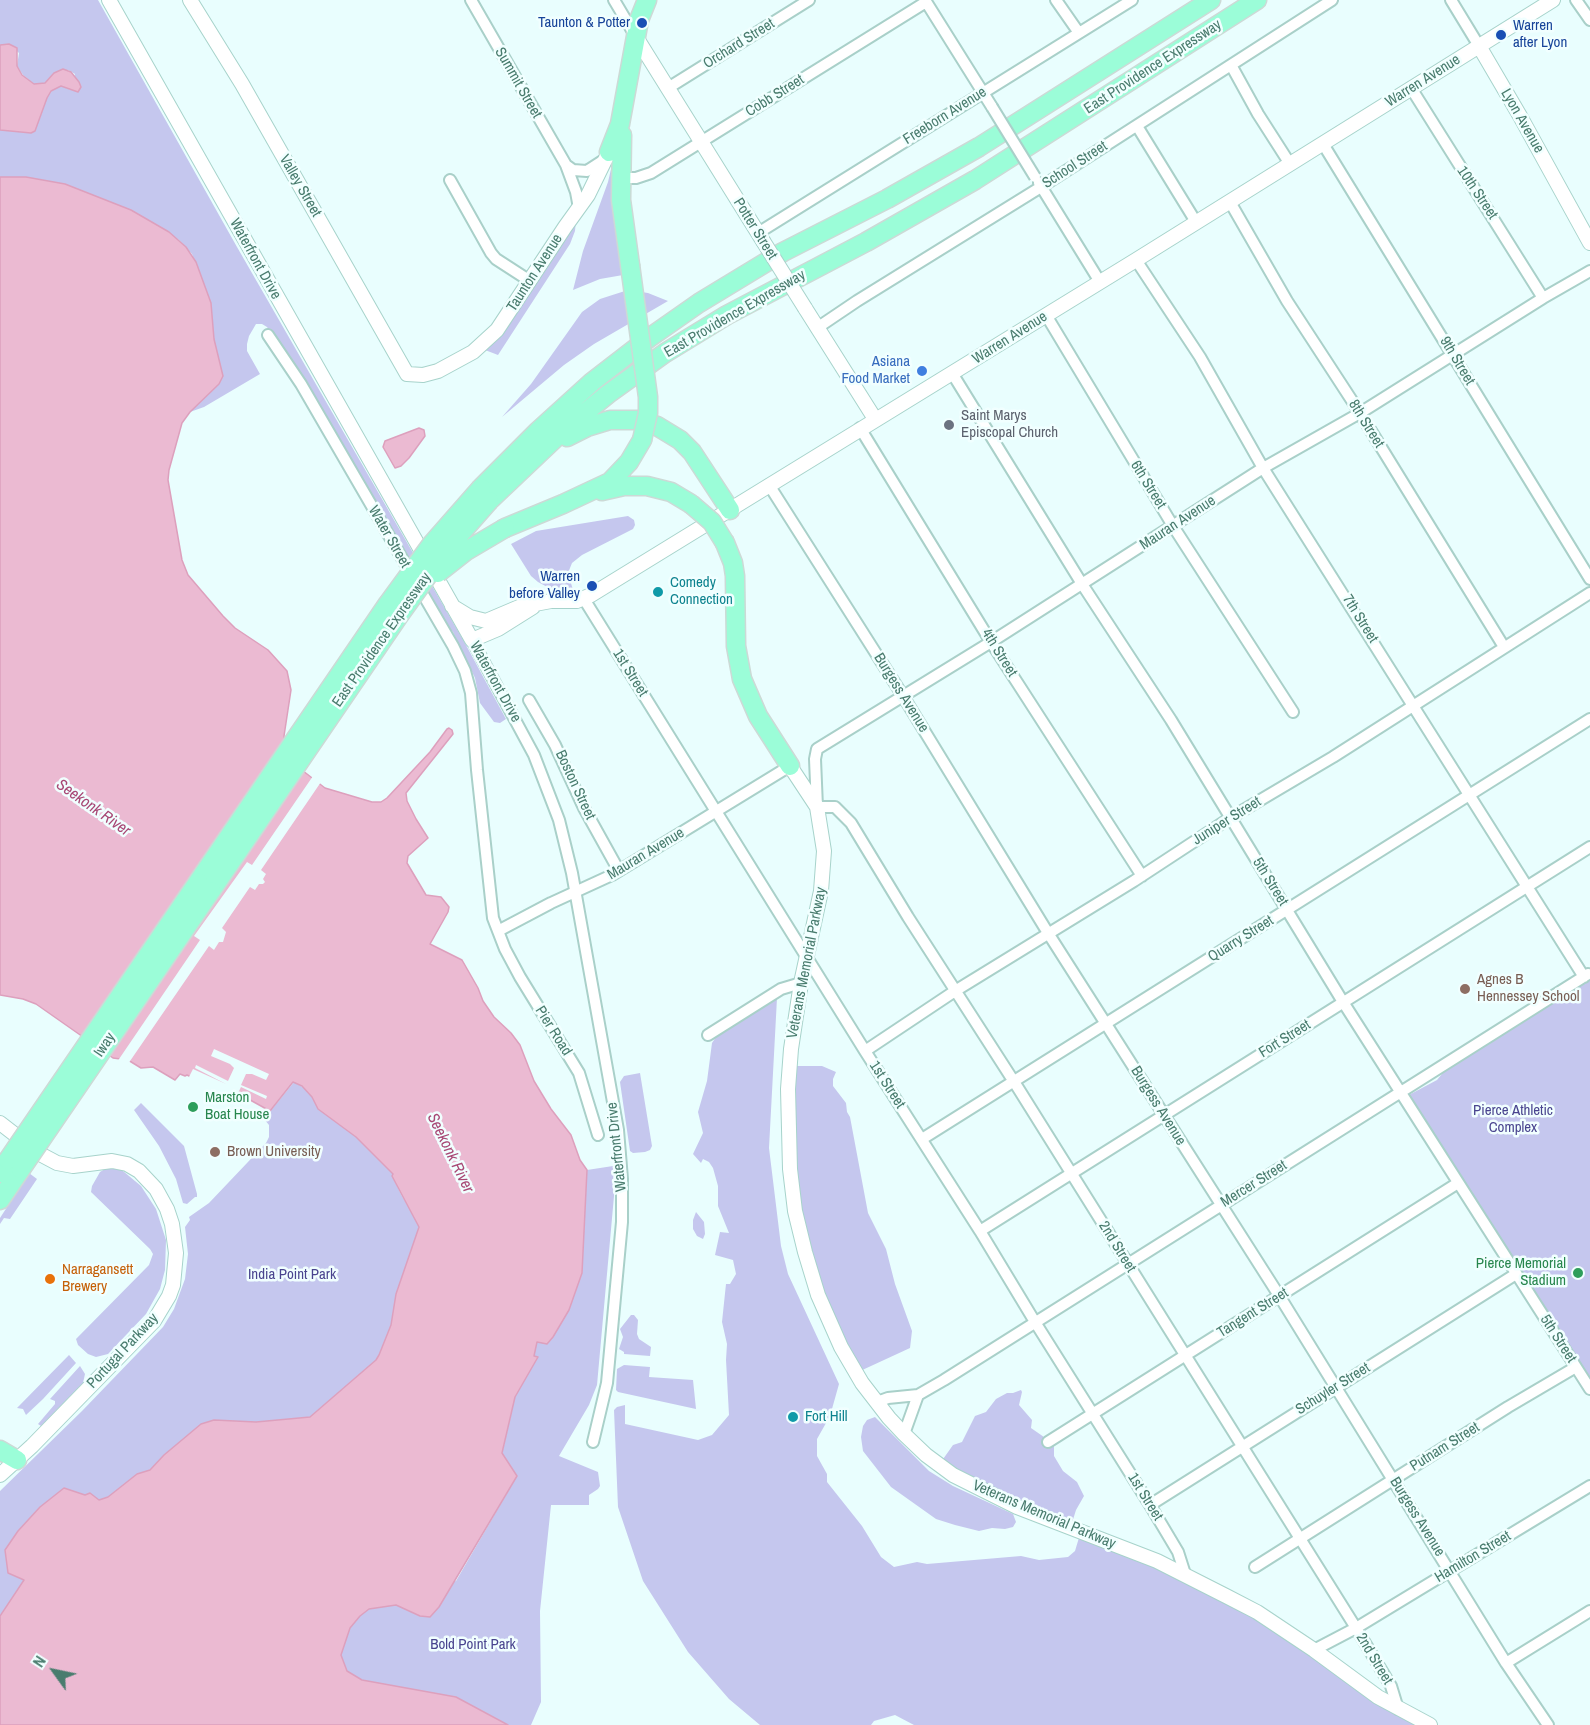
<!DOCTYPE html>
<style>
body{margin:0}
#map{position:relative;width:1590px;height:1725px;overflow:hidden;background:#e9fefe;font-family:"Archivo Narrow",sans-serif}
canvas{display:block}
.north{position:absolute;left:24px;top:1641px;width:60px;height:60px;-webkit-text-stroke:4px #f1ffff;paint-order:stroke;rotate:303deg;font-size:16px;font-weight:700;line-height:24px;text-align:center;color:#497c6e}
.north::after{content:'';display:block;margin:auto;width:21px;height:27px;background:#497c6e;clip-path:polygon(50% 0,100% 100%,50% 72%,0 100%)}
</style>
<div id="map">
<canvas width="1590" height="1725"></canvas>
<div class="north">N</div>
</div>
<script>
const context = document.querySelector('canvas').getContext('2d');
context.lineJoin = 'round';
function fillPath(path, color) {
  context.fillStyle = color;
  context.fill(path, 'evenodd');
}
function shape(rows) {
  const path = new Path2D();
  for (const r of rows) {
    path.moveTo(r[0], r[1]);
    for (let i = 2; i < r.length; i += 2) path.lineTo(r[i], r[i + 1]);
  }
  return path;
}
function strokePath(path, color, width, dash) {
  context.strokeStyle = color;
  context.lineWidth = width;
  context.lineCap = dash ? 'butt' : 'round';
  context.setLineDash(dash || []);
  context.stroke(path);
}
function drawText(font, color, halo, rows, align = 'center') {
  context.font = font + ' "Archivo Narrow",sans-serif';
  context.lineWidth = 5;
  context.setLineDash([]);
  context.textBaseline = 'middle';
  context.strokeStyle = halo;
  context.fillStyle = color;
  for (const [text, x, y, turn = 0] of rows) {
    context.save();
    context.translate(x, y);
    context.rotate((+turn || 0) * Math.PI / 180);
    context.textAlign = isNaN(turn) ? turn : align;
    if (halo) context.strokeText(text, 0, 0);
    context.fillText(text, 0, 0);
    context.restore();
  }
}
const green = shape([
 [0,0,98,0,237,247,466,645,506,719,500,723,494,722,480,703,475,678,453,632,444,622,320,406,267,327,262,324,256,324,249,336,247,344,247,351,260,374,204,407,190,412,219,384,223,376,214,339,211,303,192,254,179,240,131,210,65,184,26,177,0,177,0,130,31,133,40,118,47,97,51,91,61,86,71,90,75,74,68,70,54,73,45,83,39,85,34,84,23,75,17,66,19,53,9,44,0,45],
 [612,165,614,165,623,275,600,279,573,290,583,251,608,182],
 [576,220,575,231,570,244,498,355,485,350,501,334],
 [628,290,648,293,668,301,594,344,564,365,502,417,531,384,582,312,600,299],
 [628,516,634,520,635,525,633,529,582,555,572,563,568,573,573,590,569,591,551,589,538,582,531,576,511,544,536,531],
 [1590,978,1590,1386,1407,1096,1437,1080,1446,1069],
 [777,998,769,1148,781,1246,788,1274,839,1384,830,1416,817,1439,817,1456,827,1474,827,1482,862,1526,881,1557,894,1567,917,1562,927,1564,1021,1556,1039,1560,1068,1557,1075,1551,1081,1531,1189,1575,1424,1725,914,1725,895,1715,874,1721,871,1725,760,1725,729,1699,688,1652,643,1581,618,1507,614,1410,617,1407,625,1405,625,1424,698,1440,712,1435,729,1415,726,1360,727,1344,722,1322,726,1284,730,1284,736,1274,733,1260,715,1255,720,1232,729,1233,718,1206,718,1186,713,1168,709,1162,703,1159,701,1163,693,1154,703,1133,698,1112,707,1081,712,1043,716,1037],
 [796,1066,822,1066,836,1072,833,1079,833,1086,846,1103,847,1112,850,1117,868,1213,886,1249,895,1284,912,1331,910,1348,858,1372,818,1281,805,1234,790,1131],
 [640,1073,652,1146,650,1150,645,1152,633,1153,630,1151,620,1082,624,1076],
 [294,1082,306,1089,325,1114,356,1137,394,1174,392,1176,402,1196,419,1225,416,1238,396,1294,391,1325,379,1355,376,1360,310,1417,256,1422,214,1420,164,1455,150,1470,137,1474,108,1497,99,1500,40,1507,18,1531,5,1550,24,1580,0,1616,0,1491,82,1411,163,1327,174,1309,185,1279,188,1254,185,1227,190,1220,189,1217,209,1203,266,1143,269,1137,269,1125,264,1119],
 [141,1103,184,1146,197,1194,197,1197,195,1197,187,1204,183,1203,176,1179,159,1146,134,1110],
 [117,1166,141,1186,156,1209,166,1240,165,1270,160,1289,146,1314,108,1354,96,1357,88,1354,78,1345,76,1339,149,1265,153,1254,150,1249,91,1192,92,1186,100,1172,108,1167],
 [613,1166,614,1196,597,1385,589,1405,559,1456,598,1472,600,1486,598,1489,589,1495,589,1505,551,1505,540,1611,541,1702,531,1725,489,1725,319,1665,336,1618,456,1581,517,1476,502,1454,515,1397,537,1357,534,1356,537,1342,547,1344,553,1337,569,1310,582,1273,587,1170],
 [29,1173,37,1179,10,1219,4,1218,0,1224,0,1218],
 [696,1212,704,1222,705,1234,703,1239,697,1236,693,1229,693,1220],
 [631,1315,634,1315,638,1320,637,1334,639,1339,651,1347,650,1356,624,1354,624,1352,619,1349,623,1337,620,1329],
 [69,1355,76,1363,43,1399,26,1415,23,1409,17,1408],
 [624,1365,650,1367,649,1377,693,1380,696,1409,618,1392,616,1390,617,1369],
 [80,1366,85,1374,83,1383,41,1426,38,1424,55,1404,55,1401,50,1399],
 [1021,1390,1022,1392,1019,1405,1032,1420,1031,1428,1054,1444,1054,1456,1063,1471,1077,1482,1084,1496,1076,1510,1071,1526,941,1462,953,1445,962,1442,975,1416,986,1412,996,1399,1007,1393,1013,1393],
 [875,1417,929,1471,953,1486,1013,1514,1016,1522,1013,1527,1005,1529,992,1528,979,1531,955,1525,936,1519,891,1487,863,1451,861,1437,863,1426,867,1420]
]);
const water = shape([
 [9,44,17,48,17,66,22,75,34,84,45,83,54,73,63,69,71,72,79,82,81,87,78,92,61,86,51,91,47,98,35,131,31,133,0,130,0,45,9,44],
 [0,177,26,177,65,184,131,210,169,232,186,247,196,262,211,303,214,339,223,376,219,384,190,412,182,423,169,470,168,480,182,560,188,575,223,616,235,628,268,650,287,671,291,690,284,736,285,745,298,767,325,788,372,802,381,802,387,798,430,752,447,729,449,728,452,730,453,734,406,793,407,801,416,819,428,838,408,856,407,863,426,895,441,897,449,907,448,912,430,944,462,960,478,988,483,1001,494,1017,511,1033,520,1045,534,1081,551,1109,571,1135,580,1160,587,1170,582,1273,569,1310,553,1337,547,1344,537,1342,534,1356,538,1357,515,1397,502,1453,517,1476,439,1607,430,1617,420,1616,396,1605,369,1609,360,1616,350,1628,341,1655,347,1671,362,1680,456,1697,508,1725,0,1725,0,1616,24,1580,8,1573,5,1550,18,1531,40,1507,64,1488,85,1495,90,1493,99,1500,108,1497,137,1474,150,1470,164,1455,201,1424,214,1420,256,1422,310,1417,376,1360,379,1355,391,1325,396,1294,419,1227,392,1176,393,1174,356,1137,318,1109,312,1097,302,1086,293,1082,270,1111,243,1096,239,1096,236,1099,187,1075,185,1076,180,1074,175,1080,153,1067,141,1068,128,1060,113,1058,36,1004,23,999,0,995,0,177],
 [419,428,424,430,425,436,409,458,401,466,395,468,383,447,385,441,419,428]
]);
const pier = shape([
 [313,776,321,782,261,870,266,874,263,879,265,882,263,884,259,884,255,890,250,887,222,928,226,932,223,942,219,942,214,950,209,946,128,1064,117,1062,200,940,194,936,247,862,252,865],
 [214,1049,269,1074,266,1080,252,1074,246,1074,241,1085,267,1096,266,1099,241,1087,234,1101,193,1081,189,1077,193,1069,226,1084,195,1068,196,1065,228,1081,234,1068,230,1064,211,1056]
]);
const street = shape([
 [471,0,566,165,576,192,579,208],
 [614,0,636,37],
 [925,0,992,107],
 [1056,0,1079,33],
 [1451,0,1479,46],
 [1576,0,1590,20],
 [1231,65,1258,114,1290,164],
 [668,88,809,0],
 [1411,88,1543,298],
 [1137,126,1196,222],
 [1323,144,1590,579],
 [566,165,573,170,587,171,604,160],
 [620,178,636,178,651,173,926,2],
 [450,180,491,253,496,259,530,281],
 [1039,183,1100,282],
 [1230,202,1287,301,1360,413,1504,647],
 [758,233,1132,0],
 [1136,260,1200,357,1263,468,1584,977],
 [1046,315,1173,526,1293,712],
 [817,328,857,301,1041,187,1332,0],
 [268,335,301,384,453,646,465,671,471,693,477,770,493,918,505,949,520,977,579,1073,598,1135],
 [952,373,1082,584,1171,720,1343,1002,1590,1389],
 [860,428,991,642,1142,876],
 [769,485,903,696,1048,933,1280,1297,1506,1663,1548,1725],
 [584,599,865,1051,980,1231,1035,1322,1150,1505,1178,1552,1185,1574],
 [472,640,534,755,559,820,572,873,618,1130,622,1179,622,1222,607,1383,593,1442],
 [529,700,555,745,584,808,619,871],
 [498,931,551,903,612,875,790,766],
 [708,1035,781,989,801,983],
 [865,1051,955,991,1134,881,1230,818,1333,757,1590,593],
 [922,1139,1590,719],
 [980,1231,1590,847],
 [877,1402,888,1398,918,1395,944,1380,1588,974],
 [904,1434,918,1395],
 [1048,1442,1458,1183],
 [1150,1505,1516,1274],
 [1255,1567,1508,1407,1576,1367],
 [1314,1650,1356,1628,1590,1486],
 [1506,1663,1590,1611],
 [1398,1709,1391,1686,1356,1628,1018,1088,908,917,851,823,835,807,817,807,815,759,817,749,991,642,1263,468,1360,413,1543,298,1590,271]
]);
const secondary = shape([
 [109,0,472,640],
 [190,0,242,84,407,374,423,375,438,371,473,352,497,330,565,227,588,195,609,152],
 [636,37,763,241],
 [1479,46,1520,116,1590,243],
 [805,308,875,419],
 [452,606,470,617,486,621,519,607,551,601,577,601,591,595,1136,260,1553,0],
 [472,640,498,629,533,607],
 [790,766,817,807,824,851,821,891,801,983,791,1049,788,1089,790,1169,795,1211,805,1252,818,1295,841,1347,862,1383,889,1418,904,1434,926,1455,953,1475,1017,1507,1157,1561,1226,1596,1257,1612,1314,1650,1378,1697,1430,1725],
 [0,1123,40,1154,57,1163,73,1166,112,1161,127,1164,139,1171,156,1189,167,1209,172,1224,176,1253,173,1285,169,1296,154,1321,32,1446,0,1475]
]);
const highway = shape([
 [622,135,621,200,630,265],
 [609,152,620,124,639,20,647,0],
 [567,437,587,427,610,420,639,420,657,426,680,440,692,452,730,510],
 [481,488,538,431,592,382,649,338,699,303,783,252,887,199,979,147,1211,0],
 [602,491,624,486,647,486,671,492,691,504],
 [489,501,566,428,608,394,665,353,727,315,866,242,975,180,1257,0],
 [505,528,563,504,610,482,629,462,642,440],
 [725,543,733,563,735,576,736,646,742,679,758,716,790,766],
 [198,882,387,605],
 [211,891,400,614],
 [0,1173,8,1160],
 [0,1200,21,1169],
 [0,1450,17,1460]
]);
const streetBridge = shape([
 [992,107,1035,177]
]);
const secondaryBridge = shape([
 [763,241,805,308]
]);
const highwayBridge = shape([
 [630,265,648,397,648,413,642,440],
 [691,504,712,522,725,543],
 [438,573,466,551,505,528],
 [387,605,431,545,481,488],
 [400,614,446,550,489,501],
 [8,1160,198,882],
 [21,1169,211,891]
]);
const markers = [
 [642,23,6,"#1a4fb4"],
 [1501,35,6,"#1a4fb4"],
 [922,371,6,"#3f7fe0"],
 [949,425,6,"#6b7280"],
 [592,586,6,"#1a4fb4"],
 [658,592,6,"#0f9aa8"],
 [1465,989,6,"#8d6e63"],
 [193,1107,6,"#2e9e5b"],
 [215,1152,6,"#8d6e63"],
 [1578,1273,6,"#2e9e5b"],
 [50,1279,6,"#e8710a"],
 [793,1417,6,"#0f9aa8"]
];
const transitNames = [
 ["Taunton & Potter",630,23],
 ["Warren",1513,26,"left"],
 ["after Lyon",1513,43,"left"],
 ["Warren",580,577],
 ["before Valley",580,594]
];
const streetNames = [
 ["Orchard Street",739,44,-32],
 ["East Providence Expressway",1153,67,-33],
 ["Warren Avenue",1423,81,-32],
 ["Summit Street",518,83,60],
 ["Cobb Street",775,96,-32],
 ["Freeborn Avenue",945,116,-32],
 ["Lyon Avenue",1522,121,60],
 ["School Street",1075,165,-33],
 ["Valley Street",300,186,60],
 ["10th Street",1477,193,56],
 ["Potter Street",755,229,58],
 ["Waterfront Drive",255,259,61],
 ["Taunton Avenue",535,273,-57],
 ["East Providence Expressway",735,314,-30],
 ["Warren Avenue",1010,338,-32],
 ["9th Street",1457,361,59],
 ["8th Street",1366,424,58],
 ["6th Street",1148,485,58],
 ["Mauran Avenue",1178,523,-33],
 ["Water Street",389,537,60],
 ["7th Street",1360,619,58],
 ["East Providence Expressway",382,640,-55],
 ["4th Street",999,653,58],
 ["1st Street",630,673,58],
 ["Waterfront Drive",495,682,61],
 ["Burgess Avenue",901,693,58],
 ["Boston Street",575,785,65],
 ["Juniper Street",1227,821,-32],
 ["Mauran Avenue",646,854,-31],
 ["5th Street",1270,882,58],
 ["Quarry Street",1241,939,-32],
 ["Veterans Memorial Parkway",807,963,-79],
 ["Pier Road",553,1031,58],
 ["Fort Street",1285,1039,-32],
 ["Iway",105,1045,-56],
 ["1st Street",887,1085,57],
 ["Burgess Avenue",1158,1106,58],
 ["Waterfront Drive",617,1147,-96],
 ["Mercer Street",1254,1184,-32],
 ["2nd Street",1117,1247,58],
 ["Tangent Street",1253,1313,-32],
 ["5th Street",1558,1339,57],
 ["Portugal Parkway",123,1351,-47],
 ["Schuyler Street",1333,1389,-32],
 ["Putnam Street",1445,1447,-32],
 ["1st Street",1145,1497,58],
 ["Veterans Memorial Parkway",1044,1515,23],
 ["Burgess Avenue",1417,1517,58],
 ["Hamilton Street",1473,1557,-31],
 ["2nd Street",1374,1659,59]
];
const shopNames = [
 ["Asiana",910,362],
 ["Food Market",910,379]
];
const worshipNames = [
 ["Saint Marys",961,416],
 ["Episcopal Church",961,433]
];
const cultureNames = [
 ["Comedy",670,583],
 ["Connection",670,600],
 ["Fort Hill",805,1417]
];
const educationNames = [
 ["Agnes B",1477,980],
 ["Hennessey School",1477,997],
 ["Brown University",227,1152]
];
const leisureNames = [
 ["Marston",205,1098],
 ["Boat House",205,1115],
 ["Pierce Memorial",1566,1264,"right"],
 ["Stadium",1566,1281,"right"]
];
const parkNames = [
 ["Pierce Athletic",1513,1111],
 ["Complex",1513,1128],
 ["India Point Park",292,1275],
 ["Bold Point Park",473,1645]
];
const foodNames = [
 ["Narragansett",62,1270],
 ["Brewery",62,1287]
];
const waterNames = [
 ["Seekonk River",93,808,35],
 ["Seekonk River",450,1153,64]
];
fillPath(green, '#c5c7ee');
fillPath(water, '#ebbad2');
strokePath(water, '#dda0bd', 1.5);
fillPath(pier, '#e9fefe');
strokePath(street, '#a9d0c9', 14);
strokePath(secondary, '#a7d3cb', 16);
strokePath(highway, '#ccdad6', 21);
strokePath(street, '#fff', 10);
strokePath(secondary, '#fff', 14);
strokePath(highway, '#9bfdd8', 18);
strokePath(streetBridge, '#a9d0c9', 14, []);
strokePath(secondaryBridge, '#a7d3cb', 16, []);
strokePath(highwayBridge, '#ccdad6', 21, []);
strokePath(streetBridge, '#fff', 10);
strokePath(secondaryBridge, '#fff', 14);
strokePath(highwayBridge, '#9bfdd8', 18);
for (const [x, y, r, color] of markers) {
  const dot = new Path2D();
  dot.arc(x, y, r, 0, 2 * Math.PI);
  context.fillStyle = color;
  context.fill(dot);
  strokePath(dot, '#f1ffff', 2);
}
drawText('15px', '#164399', '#f1ffff', transitNames, 'right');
drawText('15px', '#497c6e', '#f1ffff', streetNames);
drawText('15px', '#366cbe', '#f1ffff', shopNames, 'right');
drawText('15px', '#5b616d', '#f1ffff', worshipNames, 'left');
drawText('15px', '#0d838f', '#f1ffff', cultureNames, 'left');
drawText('15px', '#785e54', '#f1ffff', educationNames, 'left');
drawText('15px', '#27864d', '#f1ffff', leisureNames, 'left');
drawText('15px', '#49448f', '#f1ffff', parkNames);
drawText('15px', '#c56008', '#f1ffff', foodNames, 'left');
drawText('italic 16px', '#a84875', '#f1ffff', waterNames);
</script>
